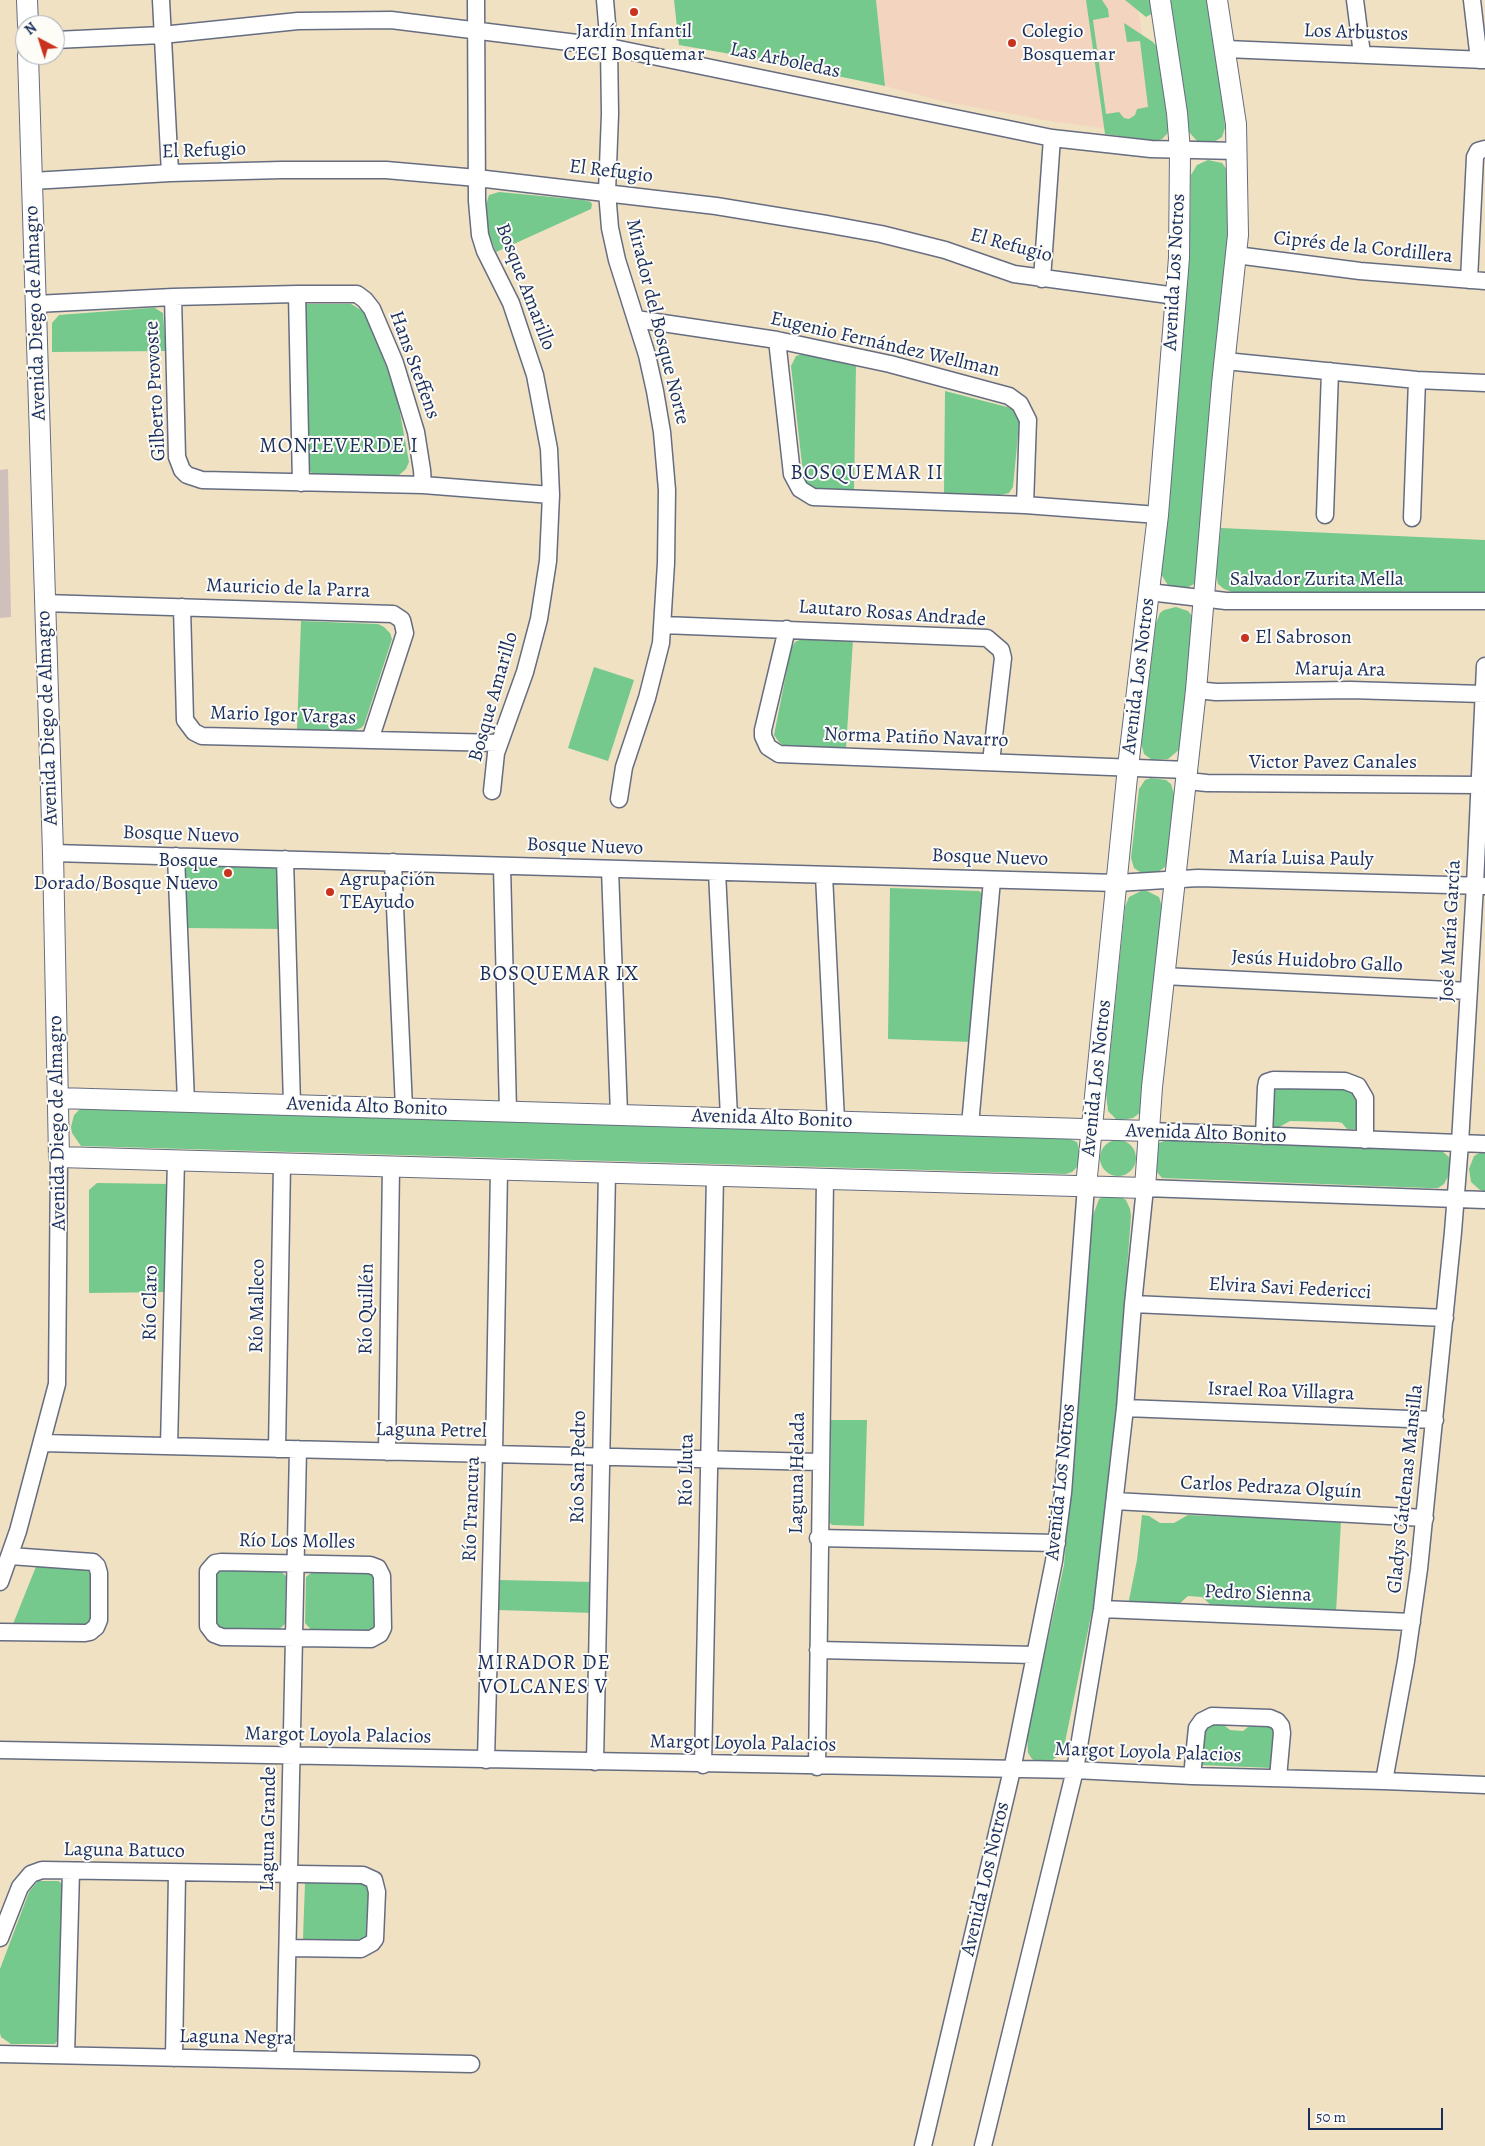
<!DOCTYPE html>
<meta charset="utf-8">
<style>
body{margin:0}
#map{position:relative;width:1485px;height:2146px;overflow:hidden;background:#f0e1c3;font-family:Alegreya,serif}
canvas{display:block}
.north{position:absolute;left:15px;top:15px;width:50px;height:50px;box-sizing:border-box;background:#fdfcf7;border:1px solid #a3aaba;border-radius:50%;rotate:320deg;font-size:14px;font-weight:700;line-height:20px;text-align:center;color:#1b2f5e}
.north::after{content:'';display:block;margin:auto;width:18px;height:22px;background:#c8321e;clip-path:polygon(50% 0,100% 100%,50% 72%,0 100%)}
.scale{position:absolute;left:1308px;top:2108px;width:135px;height:22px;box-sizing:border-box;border:2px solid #1b2f5e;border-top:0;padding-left:6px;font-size:15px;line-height:18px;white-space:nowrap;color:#1b2f5e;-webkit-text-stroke:4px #fdfcf7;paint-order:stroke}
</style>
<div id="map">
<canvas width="1485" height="2146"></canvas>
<div class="north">N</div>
<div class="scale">50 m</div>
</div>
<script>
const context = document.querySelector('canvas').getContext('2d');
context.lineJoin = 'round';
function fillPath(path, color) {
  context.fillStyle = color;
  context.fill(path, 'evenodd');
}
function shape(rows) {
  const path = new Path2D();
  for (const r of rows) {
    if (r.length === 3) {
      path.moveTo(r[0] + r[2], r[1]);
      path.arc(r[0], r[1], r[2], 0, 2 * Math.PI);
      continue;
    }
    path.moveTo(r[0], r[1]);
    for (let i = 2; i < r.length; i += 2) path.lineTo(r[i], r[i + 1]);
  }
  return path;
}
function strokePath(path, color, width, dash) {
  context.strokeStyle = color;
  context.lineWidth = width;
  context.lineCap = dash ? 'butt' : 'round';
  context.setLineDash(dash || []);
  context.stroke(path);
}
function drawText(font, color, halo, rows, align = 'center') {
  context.font = font + ' Alegreya,serif';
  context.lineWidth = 4;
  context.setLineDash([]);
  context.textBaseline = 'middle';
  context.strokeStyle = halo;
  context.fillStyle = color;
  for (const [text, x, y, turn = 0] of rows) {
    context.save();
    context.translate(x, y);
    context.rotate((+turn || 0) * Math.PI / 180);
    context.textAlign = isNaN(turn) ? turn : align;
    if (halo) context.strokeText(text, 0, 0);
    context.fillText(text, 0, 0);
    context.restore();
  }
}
const built = shape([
 [876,0,1137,0,1157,135,1056,122,946,102,885,86]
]);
const industrial = shape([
 [8,469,11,617,0,618,0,470]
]);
const green = shape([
 [674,0,876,0,885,86,742,56,679,45],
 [1086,0,1102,0,1108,9,1109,17,1093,20,1106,114,1119,112,1124,118,1129,119,1135,115,1137,109,1148,107,1140,41,1127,42,1124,23,1153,42,1158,48,1169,128,1167,134,1162,139,1155,141,1105,134],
 [1125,0,1152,0,1153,13,1146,17],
 [1169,0,1207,0,1221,76,1225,128,1222,137,1214,142,1198,142,1189,132],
 [1208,160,1222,163,1228,171,1229,223,1196,578,1194,584,1183,590,1169,587,1161,574,1172,466,1187,285,1190,229,1191,175,1197,165],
 [499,192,583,200,591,202,592,205,591,209,496,252,487,229,486,205,489,195],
 [307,304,351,304,363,311,381,351,398,402,409,462,406,469,398,476,313,475,308,468,304,307],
 [150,308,155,308,163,313,166,351,52,352,52,323,59,315],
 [803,354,856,366,854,490,816,490,804,482,791,366,796,356],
 [945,391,1011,408,1015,411,1019,419,1019,425,1013,487,1009,493,1000,495,944,493],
 [1221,528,1485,540,1485,592,1232,592,1224,589,1218,584,1216,574],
 [1176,607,1188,611,1192,616,1193,621,1180,749,1168,759,1152,760,1144,754,1141,743,1156,623,1160,613,1164,610],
 [301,621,378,624,384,627,390,633,392,639,364,725,361,728,355,730,297,730],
 [804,638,853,640,846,748,784,746,779,742,774,735,791,649,795,642],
 [594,667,634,680,608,761,568,748],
 [1151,778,1166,780,1171,784,1174,794,1167,862,1165,867,1155,874,1143,874,1134,868,1131,858,1139,789,1145,780],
 [184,866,281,868,283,929,186,928],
 [890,888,979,891,986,897,971,1042,888,1039],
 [1141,891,1147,891,1159,897,1162,907,1142,1107,1141,1112,1133,1118,1121,1120,1116,1119,1108,1111,1106,1093,1125,907,1129,897],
 [1348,1085,1357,1092,1359,1129,1347,1129,1342,1123,1338,1122,1290,1121,1276,1129,1271,1128,1270,1086],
 [80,1109,1065,1137,1077,1142,1079,1149,1080,1158,1078,1166,1072,1172,1066,1174,81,1146,72,1133,71,1127,74,1115],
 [1118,1158,18],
 [1173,1140,1227,1144,1433,1148,1441,1150,1450,1158,1451,1171,1444,1184,1438,1188,1429,1188,1162,1178,1155,1170,1157,1147,1159,1143,1164,1141],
 [1485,1150,1485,1191,1480,1190,1471,1182,1469,1169,1474,1156],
 [97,1183,170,1184,167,1292,89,1293,89,1190],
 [1105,1196,1119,1196,1126,1200,1130,1209,1131,1216,1114,1441,1099,1577,1064,1747,1061,1753,1050,1762,1039,1762,1032,1759,1028,1753,1027,1736,1064,1565,1092,1218,1099,1199],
 [831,1420,867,1420,864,1526,832,1525,830,1523],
 [1142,1515,1149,1516,1160,1523,1174,1523,1188,1515,1341,1521,1336,1613,1213,1607,1202,1597,1188,1596,1177,1606,1128,1605,1137,1560],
 [37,1564,91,1567,94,1619,87,1627,13,1624],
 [277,1568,286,1576,285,1624,276,1632,221,1631,216,1628,215,1571,217,1569],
 [316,1569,374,1573,377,1624,373,1632,314,1633,305,1623,306,1577],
 [498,1580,595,1582,594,1613,497,1610],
 [1219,1721,1230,1730,1243,1731,1253,1723,1268,1723,1275,1728,1272,1768,1200,1765,1205,1729,1208,1725],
 [309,1879,364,1880,371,1887,369,1937,362,1943,306,1942,303,1938,305,1883],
 [38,1881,58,1881,64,1885,60,2037,55,2044,11,2044,1,2037,0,2033,0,1969,29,1892]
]);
const minor = shape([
 [161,0,170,173],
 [476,0,477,201,480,235,485,251,511,303,535,375,549,449,551,495,548,561,539,619,525,672,496,753,492,791],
 [605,0,609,47,610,114,607,192,610,228,617,260,647,355,655,391,662,432,667,490,666,563,661,643,647,698,624,767,619,799],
 [1355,0,1362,54],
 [1472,0,1479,60],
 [55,40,162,35,298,21,391,20,609,47,1052,138,1151,149,1237,151],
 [1226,49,1485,60],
 [32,181,170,173,281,170,386,170,477,178,716,206,826,224,881,234,945,250,1014,274,1176,296],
 [1236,255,1360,271,1485,281],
 [1042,279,1052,138],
 [1469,280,1475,157,1478,151,1485,149],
 [297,294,301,483],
 [173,297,177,457,182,470,187,475,202,480,423,485,551,495],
 [36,304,173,297,297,294,357,294,365,300,372,309,395,363,416,432,422,470,423,485],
 [636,319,777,340,890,364,1009,396,1020,404,1028,420,1025,505],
 [777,340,792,474,800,489,813,497,1025,505,1158,515],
 [1225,361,1417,380,1485,383],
 [1325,515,1330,371],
 [1412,518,1417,380],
 [1149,592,1226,601,1485,601],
 [44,603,393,614,402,620,405,633,370,740],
 [182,607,185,720,194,732,202,736,499,743],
 [663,625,987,638,1001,650,1003,658,991,762],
 [787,629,763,730,763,736,768,747,779,754,1187,770],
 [1196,690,1216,692,1350,690,1483,694],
 [1187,781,1207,783,1480,785],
 [53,853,1117,883,1198,878,1485,886],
 [176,856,186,1102],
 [285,859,292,1105],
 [393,862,404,1108],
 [502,866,508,1111],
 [610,869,619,1114],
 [717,872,729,1117],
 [824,875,836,1121],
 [1163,976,1469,991],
 [970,1125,992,880],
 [1149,1131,1485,1144],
 [1264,1136,1266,1087,1267,1082,1273,1080,1345,1081,1358,1086,1365,1098,1365,1140],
 [1133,1304,1445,1318],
 [1125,1408,1435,1420],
 [42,1443,820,1462],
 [169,1446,176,1160],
 [277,1449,282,1164],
 [387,1452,391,1166],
 [1115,1501,1425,1518],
 [818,1538,1057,1543],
 [221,1562,370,1565,378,1568,382,1576,383,1628,380,1634,371,1639,222,1637,214,1634,208,1626,208,1571,215,1563,221,1562],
 [0,1582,18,1531,57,1384,59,1157],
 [1102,1609,1412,1622],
 [0,1632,85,1633,90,1632,96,1627,99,1620,99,1573,97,1566,93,1562,10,1556],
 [818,1650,1035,1655],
 [0,1750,1075,1770,1192,1776,1384,1781,1485,1785],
 [486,1760,494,1454,499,1170],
 [595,1762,607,1173],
 [703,1765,715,1176],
 [817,1767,825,1179],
 [1192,1776,1197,1728,1202,1721,1212,1716,1270,1718,1277,1721,1281,1726,1282,1733,1278,1778],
 [1384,1781,1406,1661,1419,1569,1453,1232,1460,1143,1475,885,1485,666],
 [0,1938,20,1887,31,1874,42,1870,363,1875,374,1880,377,1892,375,1939,372,1943,361,1949,288,1948],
 [0,2054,471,2064],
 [66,2055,71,1871],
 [174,2058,177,1873],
 [285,2060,298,1449],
 [923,2146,1012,1770,1054,1561,1063,1493,1086,1186],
 [983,2146,1075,1770,1102,1609,1125,1408,1133,1304,1145,1188,1485,1200]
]);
const tertiary = shape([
 [27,0,28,25],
 [28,55,53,853,59,1157,1145,1188,1152,1087,1196,690,1222,384,1238,235,1236,124,1217,0],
 [58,1098,1149,1131],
 [1086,1186,1128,767,1158,515,1179,258,1180,151,1177,113,1160,0]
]);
const markers = [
 [634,12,5,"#c8321e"],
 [1012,43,5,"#c8321e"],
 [1245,638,5,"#c8321e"],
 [228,873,5,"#c8321e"],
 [330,892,5,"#c8321e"]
];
const poiNames = [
 ["Jardín Infantil",634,32,"center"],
 ["CECI Bosquemar",634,55,"center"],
 ["Colegio",1022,32],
 ["Bosquemar",1022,55],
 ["El Sabroson",1255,638],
 ["Bosque",218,861,"right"],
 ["Dorado/Bosque Nuevo",218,884,"right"],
 ["Agrupación",340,880],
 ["TEAyudo",340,903]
];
const streetNames = [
 ["Los Arbustos",1356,33,2],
 ["Las Arboledas",785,61,12],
 ["El Refugio",204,151,-2],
 ["El Refugio",611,172,7],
 ["El Refugio",1011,246,15],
 ["Ciprés de la Cordillera",1363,248,6],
 ["Avenida Los Notros",1175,272,-87],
 ["Bosque Amarillo",525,287,69],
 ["Avenida Diego de Almagro",36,313,-92],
 ["Mirador del Bosque Norte",657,322,76],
 ["Eugenio Fernández Wellman",885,345,13],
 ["Hans Steffens",414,365,70],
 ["Gilberto Provoste",156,391,-93],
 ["Salvador Zurita Mella",1317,580],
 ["Mauricio de la Parra",288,589,2],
 ["Lautaro Rosas Andrade",892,614,4],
 ["Maruja Ara",1340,670,1],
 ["Avenida Los Notros",1139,676,-83],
 ["Bosque Amarillo",494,697,-74],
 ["Mario Igor Vargas",283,716,2],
 ["Avenida Diego de Almagro",48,718,-92],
 ["Norma Patiño Navarro",916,738,2],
 ["Victor Pavez Canales",1333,763],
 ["Bosque Nuevo",181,835,2],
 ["Bosque Nuevo",585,847,2],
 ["Bosque Nuevo",990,858,2],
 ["María Luisa Pauly",1301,859,1],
 ["José María García",1451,931,-87],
 ["Jesús Huidobro Gallo",1317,962,3],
 ["Avenida Los Notros",1097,1078,-84],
 ["Avenida Alto Bonito",367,1107,2],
 ["Avenida Alto Bonito",772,1119,2],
 ["Avenida Diego de Almagro",58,1123,-91],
 ["Avenida Alto Bonito",1206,1134,2],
 ["Elvira Savi Federicci",1290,1289,3],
 ["Río Claro",151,1303,-89],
 ["Río Malleco",258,1306,-89],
 ["Río Quillén",367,1309,-89],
 ["Israel Roa Villagra",1281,1392,2],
 ["Laguna Petrel",431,1431,1],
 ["Río San Pedro",579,1467,-89],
 ["Río Lluta",687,1470,-89],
 ["Laguna Helada",798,1473,-89],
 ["Avenida Los Notros",1061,1482,-84],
 ["Carlos Pedraza Olguín",1271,1488,3],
 ["Gladys Cárdenas Mansilla",1406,1489,-84],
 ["Río Trancura",472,1509,-88],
 ["Río Los Molles",297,1542,1],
 ["Pedro Sienna",1258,1594,2],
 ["Margot Loyola Palacios",338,1736,1],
 ["Margot Loyola Palacios",743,1744,1],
 ["Margot Loyola Palacios",1148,1753,2],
 ["Laguna Grande",269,1829,-89],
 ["Laguna Batuco",124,1851,1],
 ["Avenida Los Notros",986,1879,-77],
 ["Laguna Negra",236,2038,1]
];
const neighbourhoodNames = [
 ["MONTEVERDE I",339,447],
 ["BOSQUEMAR II",867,474],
 ["BOSQUEMAR IX",559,975],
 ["MIRADOR DE",544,1664],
 ["VOLCANES V",544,1688]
];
fillPath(built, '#f3d4bf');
fillPath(industrial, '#cfc0bb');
fillPath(green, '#75c98d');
strokePath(minor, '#666d81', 19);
strokePath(tertiary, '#666d81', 22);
strokePath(minor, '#fff', 16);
strokePath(tertiary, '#fff', 20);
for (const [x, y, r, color] of markers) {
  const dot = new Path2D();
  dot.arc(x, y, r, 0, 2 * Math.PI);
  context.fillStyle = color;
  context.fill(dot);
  strokePath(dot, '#fdfcf7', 2);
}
drawText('20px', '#1b2f5e', '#fdfcf7', poiNames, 'left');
drawText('20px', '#1b2f5e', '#fdfcf7', streetNames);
context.letterSpacing = '1px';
drawText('21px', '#1b2f5e', '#fdfcf7', neighbourhoodNames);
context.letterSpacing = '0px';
</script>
